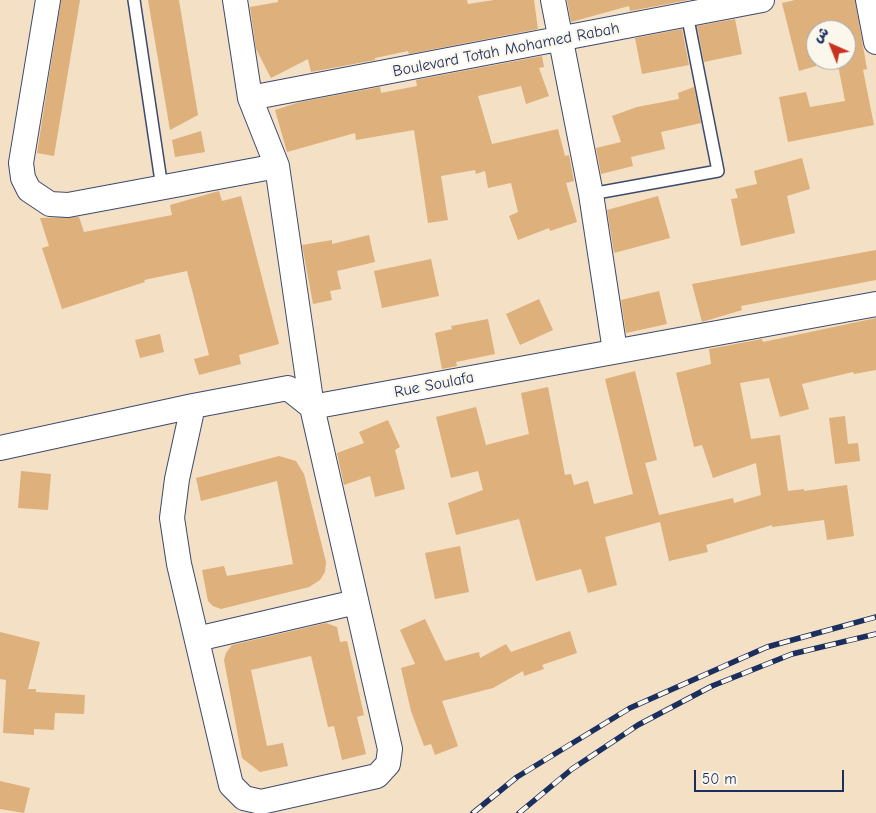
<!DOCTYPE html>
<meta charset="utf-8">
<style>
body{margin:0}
#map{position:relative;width:876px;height:813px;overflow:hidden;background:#f4e0c5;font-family:"Comic Neue","Playpen Sans Arabic",sans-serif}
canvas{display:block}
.north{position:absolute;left:806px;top:20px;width:50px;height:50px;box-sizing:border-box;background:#fbf7ec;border:1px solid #a1a7b3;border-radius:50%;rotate:316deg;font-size:14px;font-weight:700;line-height:20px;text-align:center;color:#1b2f5e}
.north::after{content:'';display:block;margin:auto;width:18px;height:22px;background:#c8321e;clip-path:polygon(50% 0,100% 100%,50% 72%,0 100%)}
.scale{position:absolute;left:694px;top:770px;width:150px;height:22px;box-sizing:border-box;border:2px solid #1b2f5e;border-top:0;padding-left:6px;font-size:15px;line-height:18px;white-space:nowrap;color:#1b2f5e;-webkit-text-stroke:4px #fbf7ec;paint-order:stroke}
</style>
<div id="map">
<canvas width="876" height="813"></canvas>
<div class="north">ش</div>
<div class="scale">50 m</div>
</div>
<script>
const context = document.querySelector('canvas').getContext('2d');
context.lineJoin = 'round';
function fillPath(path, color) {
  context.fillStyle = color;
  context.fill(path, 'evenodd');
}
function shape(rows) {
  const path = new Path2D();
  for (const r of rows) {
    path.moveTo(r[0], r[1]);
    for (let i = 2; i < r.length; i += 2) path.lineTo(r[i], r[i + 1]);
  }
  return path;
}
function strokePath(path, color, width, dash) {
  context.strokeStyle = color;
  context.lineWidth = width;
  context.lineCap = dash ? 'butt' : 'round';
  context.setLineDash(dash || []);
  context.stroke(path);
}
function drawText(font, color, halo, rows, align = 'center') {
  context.font = font + ' "Comic Neue",sans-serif';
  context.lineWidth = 4.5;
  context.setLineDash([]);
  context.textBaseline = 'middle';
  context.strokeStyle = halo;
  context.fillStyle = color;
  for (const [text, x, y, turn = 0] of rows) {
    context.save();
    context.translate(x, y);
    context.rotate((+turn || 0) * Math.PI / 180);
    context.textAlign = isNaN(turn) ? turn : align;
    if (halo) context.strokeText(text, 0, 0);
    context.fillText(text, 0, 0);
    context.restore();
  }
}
const building = shape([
 [61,0,80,0,54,156,37,153],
 [148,0,179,0,198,115,170,130],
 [278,0,467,0,468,4,494,0,534,0,538,29,409,54,408,51,375,58,375,60,311,72,308,59,271,78,256,49,250,7,278,2],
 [567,0,689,0,630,11,629,6,571,22],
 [795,0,855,0,867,69,863,70,874,125,788,142,779,97,806,92,810,107,845,101,837,60,846,60,846,30,816,30,816,66,799,71,782,3],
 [735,19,742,54,704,62,697,26],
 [682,29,689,65,642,74,635,38],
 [542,56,544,67,539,68,549,96,526,104,521,86,478,96,492,144,558,129,565,156,569,155,574,181,566,183,577,222,550,231,549,228,518,240,509,216,518,212,511,183,488,188,485,171,476,174,475,170,441,176,448,220,428,223,414,130,356,140,355,133,287,152,275,110,300,102,380,87,381,93,417,86,416,80],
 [694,87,701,123,661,132,665,149,631,157,633,166,601,174,596,148,621,142,612,116,637,107,679,99,678,93],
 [201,131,205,152,175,157,172,140],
 [802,158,810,189,787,196,795,233,741,246,731,199,738,198,735,189,757,184,754,171],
 [219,191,222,201,241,196,279,344,239,355,241,364,199,375,194,359,209,355,187,271,144,280,145,282,62,309,42,248,49,246,40,218,79,217,84,232,172,215,170,205],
 [658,196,670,238,614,253,607,210],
 [369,235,375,262,337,271,341,289,330,291,332,300,313,304,302,245,332,240,332,244],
 [876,250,876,280,741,306,742,310,702,322,692,284],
 [431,259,439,296,382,308,374,271],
 [659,291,667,324,626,333,621,300],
 [539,299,553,330,520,345,506,314],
 [876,318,876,370,854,374,853,372,802,384,809,409,780,417,769,378,740,383,751,439,780,435,788,491,804,489,804,491,847,485,854,536,827,540,824,520,772,527,772,525,706,545,708,552,669,561,660,522,605,537,617,585,588,593,581,569,536,581,519,519,456,535,448,503,483,490,478,471,451,478,436,417,476,407,486,445,529,434,521,393,548,387,565,475,571,474,574,485,588,481,594,504,633,494,605,379,635,371,657,460,645,463,659,515,733,498,734,503,761,495,756,463,713,478,702,445,694,447,676,373,711,364,709,349,762,339,763,342],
 [488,319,495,354,456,362,457,366,442,369,435,333,452,329,451,326],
 [160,334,164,352,140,358,135,340],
 [845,416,848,444,858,443,860,461,835,464,829,418],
 [388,420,400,447,395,450,405,489,375,497,370,476,344,485,337,453,364,443,359,432],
 [279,456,296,461,304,474,326,562,325,572,320,580,309,587,221,609,213,606,208,601,202,570,224,566,227,576,293,564,277,481,201,501,196,478],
 [21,471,51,474,48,510,18,508],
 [460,546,469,592,435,599,425,553],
 [425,619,445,661,479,652,480,658,506,644,511,652,570,631,577,653,542,665,544,669,524,676,523,671,493,688,442,701,458,746,435,755,431,744,424,746,411,711,401,668,415,664,400,630],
 [326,623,337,627,340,642,347,641,364,715,357,717,366,754,342,760,334,726,328,727,311,656,251,670,267,746,283,743,288,766,260,772,242,758,224,660,226,653,232,645],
 [0,632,40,642,28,689,36,689,36,692,85,695,84,714,55,713,54,730,34,729,34,735,3,733,6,680,0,679],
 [0,781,30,788,24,813,0,809]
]);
const lane = shape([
 [134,0,162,188],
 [591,194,718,171,687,14]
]);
const street = shape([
 [48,0,21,163,23,178,29,190,50,204,68,205,277,166],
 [553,0,591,194,615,351],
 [868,0,876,42],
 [250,98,762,0],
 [193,406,177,479,172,518,179,564,231,785,244,798,261,802,377,776,388,764,390,749,312,407,277,166,250,98,235,0],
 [0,448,193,406,288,388,312,407,876,304],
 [197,639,356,602]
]);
const rail = shape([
 [473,813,517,777,630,708,767,647,876,617],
 [519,813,572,769,638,725,712,686,792,654,876,634]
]);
const streetNames = [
 ["Boulevard Totah Mohamed Rabah",506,50,-11],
 ["Rue Soulafa",434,385,-11]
];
fillPath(building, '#ddb07c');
strokePath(lane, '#3c4a6d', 14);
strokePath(street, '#3c4a6d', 26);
strokePath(lane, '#fff', 11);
strokePath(street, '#fff', 24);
strokePath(rail, '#1b2f5e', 5.5);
strokePath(rail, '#fbf7ec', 4, [11]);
drawText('16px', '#1b2f5e', '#fbf7ec', streetNames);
</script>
